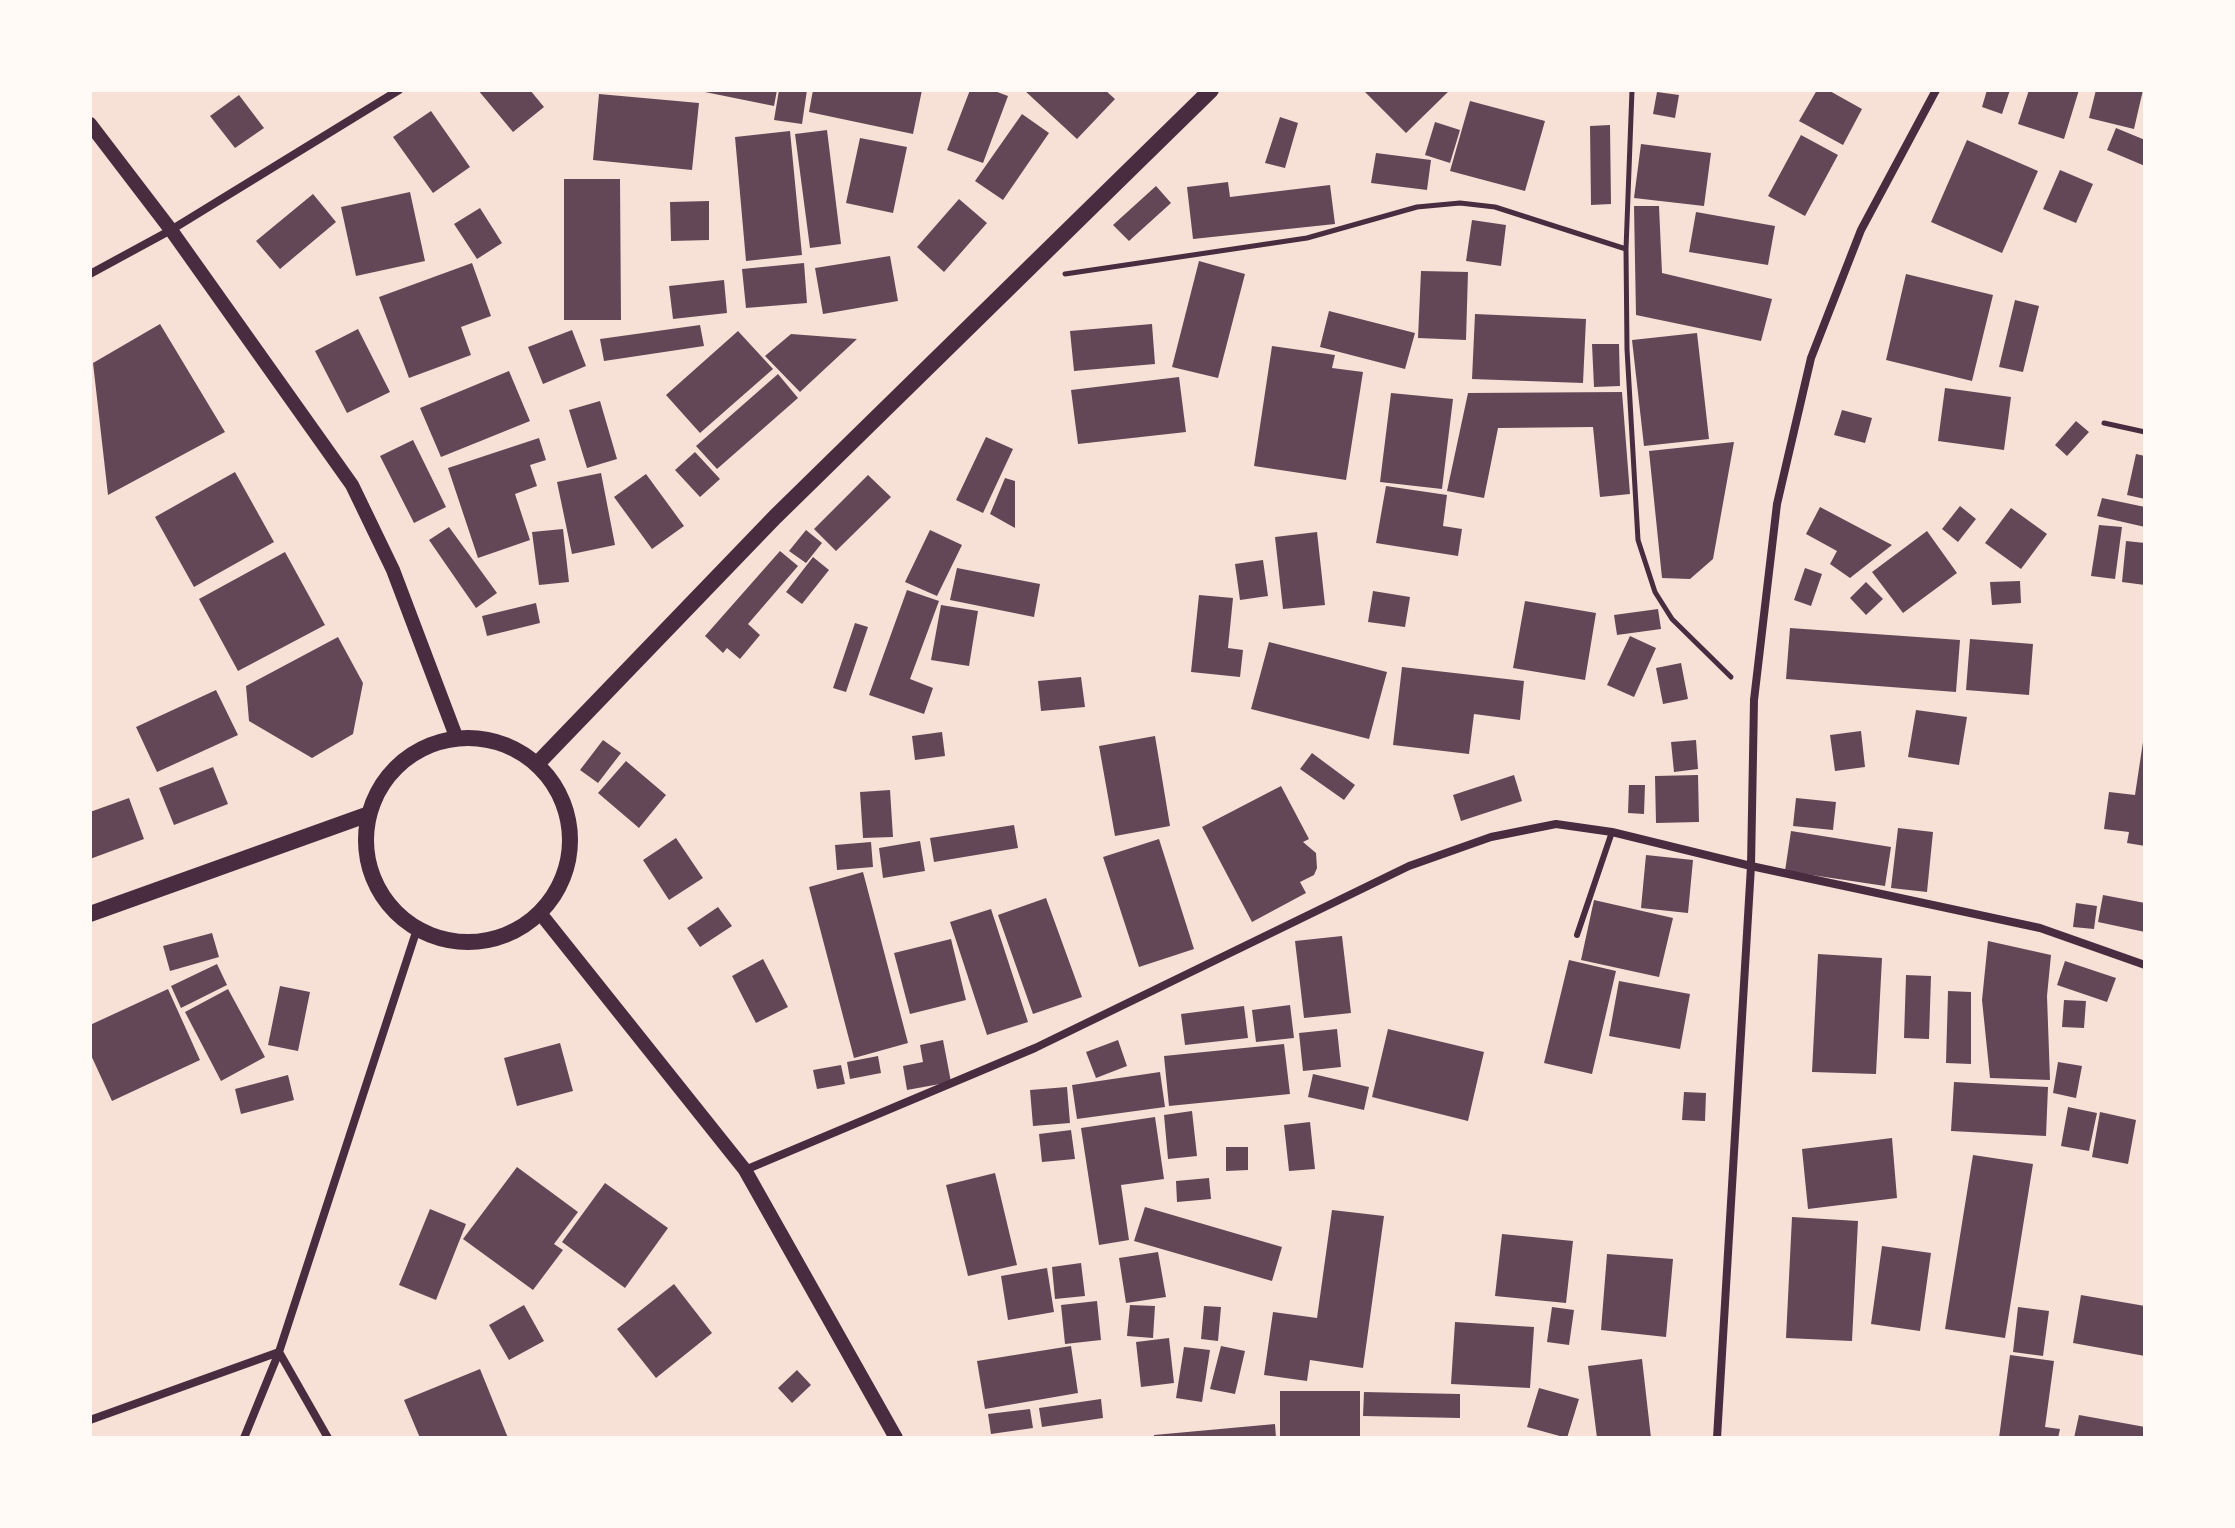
<!DOCTYPE html>
<style>
body{margin:0}
#map{position:relative;width:2235px;height:1528px;overflow:hidden;background:#f7e1d7;font-family:Rubik,sans-serif}
canvas{display:block}
.frame{position:absolute;inset:0;border:92px solid #fffaf5;pointer-events:none}
</style>
<div id="map">
<canvas width="2235" height="1528"></canvas>
<div class="frame"></div>
</div>
<script>
const context = document.querySelector('canvas').getContext('2d');
context.lineJoin = 'round';
function fillPath(path, color) {
  context.fillStyle = color;
  context.fill(path, 'evenodd');
}
function shape(rows) {
  const path = new Path2D();
  for (const r of rows) {
    if (r.length === 3) {
      path.moveTo(r[0] + r[2], r[1]);
      path.arc(r[0], r[1], r[2], 0, 2 * Math.PI);
      continue;
    }
    path.moveTo(r[0], r[1]);
    for (let i = 2; i < r.length; i += 2) path.lineTo(r[i], r[i + 1]);
  }
  return path;
}
function strokePath(path, color, width, dash) {
  context.strokeStyle = color;
  context.lineWidth = width;
  context.lineCap = dash ? 'butt' : 'round';
  context.setLineDash(dash || []);
  context.stroke(path);
}
const building = shape([
 [478,90,530,90,544,107,513,132],
 [695,90,777,90,774,106],
 [779,90,807,90,802,124,774,120],
 [813,90,922,90,913,134,809,112],
 [970,90,992,90,1008,96,983,163,947,150],
 [1024,90,1105,90,1115,99,1077,139],
 [1363,90,1450,90,1406,133],
 [1817,90,1828,90,1862,109,1843,145,1799,121],
 [1987,90,2010,90,2002,114,1982,107],
 [2029,90,2079,90,2064,139,2018,124],
 [2096,90,2143,90,2134,129,2089,118],
 [1657,92,1679,95,1675,118,1653,114],
 [599,94,699,103,692,170,593,160],
 [239,95,264,128,235,148,210,116],
 [1470,101,1545,121,1525,191,1450,171],
 [431,111,470,167,433,193,393,137],
 [1022,114,1049,133,1003,200,975,181],
 [1280,117,1298,123,1285,168,1265,163],
 [1435,122,1460,130,1450,163,1425,155],
 [1610,125,1611,204,1591,205,1590,126],
 [2116,128,2145,140,2145,166,2107,150],
 [827,130,841,244,810,248,795,134],
 [790,131,802,255,746,261,735,137],
 [1801,135,1838,155,1805,216,1768,196],
 [860,138,907,147,893,213,846,203],
 [1967,140,2038,171,2002,253,1931,222],
 [1641,144,1711,153,1704,206,1634,198],
 [1376,153,1431,160,1427,190,1371,183],
 [2060,170,2093,184,2076,223,2043,209],
 [564,179,620,179,621,320,564,320],
 [1228,182,1230,197,1330,185,1335,224,1193,239,1187,187],
 [1156,186,1171,203,1129,241,1113,225],
 [410,192,425,261,356,276,341,207],
 [313,194,336,222,280,269,256,241],
 [959,199,987,223,944,272,917,247],
 [709,201,709,240,671,241,670,202],
 [1634,206,1659,206,1662,273,1772,299,1761,341,1636,315],
 [480,208,502,243,477,259,454,224],
 [1696,212,1775,226,1768,265,1689,252],
 [1472,220,1506,225,1501,266,1466,261],
 [890,256,898,301,823,314,815,268],
 [1199,261,1245,274,1218,378,1172,367],
 [472,263,491,316,461,327,471,355,409,378,379,297],
 [804,263,807,303,746,308,742,269],
 [1421,271,1468,272,1466,340,1418,338],
 [1906,274,1993,295,1972,381,1886,360],
 [724,280,727,313,673,319,669,286],
 [2015,300,2039,306,2023,372,1999,367],
 [1329,311,1415,333,1405,369,1320,347],
 [1475,314,1586,319,1583,383,1472,379],
 [160,324,225,432,108,495,93,363],
 [1152,324,1155,364,1074,371,1070,331],
 [700,325,704,346,604,361,600,339],
 [358,329,390,392,347,413,315,351],
 [572,330,586,366,543,384,528,347],
 [738,331,773,369,700,433,666,395],
 [1697,333,1709,439,1644,446,1632,340],
 [791,334,857,339,800,392,765,356],
 [1592,344,1619,344,1620,386,1594,387],
 [1272,346,1335,355,1332,368,1363,372,1346,480,1254,466],
 [509,371,530,421,441,457,420,408],
 [778,374,798,398,717,469,696,446],
 [1179,377,1186,432,1078,444,1071,390],
 [1945,388,2011,397,2004,450,1938,441],
 [1622,392,1630,494,1600,497,1593,427,1498,428,1484,498,1447,491,1468,393],
 [1391,393,1453,399,1442,489,1380,482],
 [600,401,617,459,587,468,569,410],
 [1842,410,1872,418,1865,443,1834,435],
 [2076,421,2089,432,2067,456,2055,445],
 [986,437,1013,449,983,513,956,500],
 [539,438,546,460,530,465,537,486,515,494,530,540,478,558,448,468],
 [413,440,446,507,414,523,380,456],
 [1734,442,1713,559,1690,579,1662,578,1649,451],
 [695,452,720,479,700,497,675,470],
 [2136,454,2145,456,2145,499,2127,495],
 [235,472,274,542,194,587,155,517],
 [601,473,615,545,572,554,557,482],
 [646,474,684,526,652,549,614,497],
 [868,475,891,497,836,551,814,529],
 [1005,478,1015,481,1015,528,990,514],
 [1386,486,1447,495,1443,526,1462,529,1458,556,1376,543],
 [2102,498,2145,507,2145,527,2097,516],
 [1960,506,1976,519,1958,542,1942,529],
 [1820,507,1892,545,1850,578,1830,564,1837,551,1806,534],
 [2011,508,2047,534,2021,569,1985,543],
 [2099,525,2122,527,2115,579,2091,576],
 [449,527,497,593,476,608,429,540],
 [563,529,569,582,539,585,532,532],
 [806,530,822,543,806,563,789,551],
 [930,530,962,545,937,596,905,582],
 [1927,531,1957,573,1903,613,1872,572],
 [1317,532,1325,605,1283,609,1275,537],
 [2126,541,2145,543,2145,585,2122,582],
 [780,551,798,566,748,624,760,635,740,659,727,648,723,653,705,636],
 [285,552,325,625,238,671,199,599],
 [813,557,829,570,802,604,786,592],
 [1263,560,1268,596,1240,600,1235,564],
 [957,568,1040,584,1034,617,950,600],
 [1805,568,1822,574,1811,606,1794,600],
 [2020,581,2021,603,1992,605,1990,582],
 [1866,582,1883,599,1866,615,1850,598],
 [907,590,939,601,910,679,933,688,924,714,869,695],
 [1373,591,1410,597,1405,627,1368,622],
 [1199,595,1233,598,1228,648,1243,650,1240,677,1191,672],
 [1525,601,1596,613,1585,680,1513,668],
 [536,603,540,623,487,636,482,616],
 [941,605,978,611,969,666,931,660],
 [1658,609,1661,629,1617,635,1614,615],
 [855,623,868,627,846,692,833,688],
 [1790,628,1960,640,1956,692,1786,679],
 [1630,636,1656,648,1634,697,1607,685],
 [338,637,363,683,353,734,312,758,249,721,246,686],
 [1970,639,2033,644,2029,695,1966,690],
 [1269,642,1387,672,1369,739,1251,709],
 [1681,663,1688,699,1663,704,1656,668],
 [1402,667,1524,681,1520,720,1474,714,1469,754,1393,745],
 [1081,677,1085,707,1041,711,1038,681],
 [216,690,238,735,157,772,136,727],
 [1916,710,1967,717,1959,765,1908,757],
 [1861,731,1865,767,1835,771,1830,735],
 [942,732,945,756,915,760,912,736],
 [1155,736,1170,826,1115,836,1099,746],
 [603,740,621,753,598,783,580,770],
 [1696,740,1698,769,1674,772,1671,742],
 [2143,742,2145,743,2145,846,2127,843,2129,832,2104,829,2109,792,2135,795],
 [1312,753,1355,785,1344,800,1300,769],
 [626,761,666,795,639,828,598,793],
 [213,767,228,804,174,825,159,788],
 [1514,775,1522,801,1461,821,1453,795],
 [1698,775,1699,822,1656,823,1655,776],
 [1629,785,1645,785,1644,814,1628,813],
 [1281,786,1309,839,1303,842,1316,853,1317,868,1314,875,1300,882,1306,893,1252,922,1202,827],
 [890,790,893,837,863,838,860,792],
 [129,798,144,839,90,859,90,812],
 [1796,798,1836,802,1833,830,1793,826],
 [1014,825,1018,848,934,862,930,838],
 [1898,828,1933,832,1927,892,1891,888],
 [1791,831,1891,847,1885,886,1785,871],
 [676,838,703,878,669,900,643,860],
 [1159,839,1194,949,1139,967,1103,857],
 [920,841,925,871,883,878,879,848],
 [871,842,873,867,837,870,835,845],
 [1646,855,1693,860,1688,913,1641,908],
 [863,872,908,1043,854,1058,809,887],
 [2103,895,2145,903,2145,932,2098,922],
 [1046,898,1082,997,1033,1014,998,915],
 [1594,900,1673,918,1659,977,1581,960],
 [2076,903,2097,906,2094,929,2073,927],
 [718,907,732,926,700,947,687,928],
 [991,909,1028,1022,987,1035,950,922],
 [212,933,219,957,170,971,163,946],
 [1342,936,1351,1013,1304,1018,1295,941],
 [951,939,966,1000,910,1014,894,953],
 [1988,941,2051,955,2047,996,2050,1080,1990,1078,1982,1000],
 [1818,954,1882,958,1876,1074,1812,1072],
 [763,959,788,1007,756,1023,732,976],
 [1569,960,1616,971,1592,1074,1544,1063],
 [2065,961,2116,978,2107,1002,2057,985],
 [217,964,227,985,181,1008,171,986],
 [1906,975,1931,976,1929,1039,1904,1038],
 [1619,981,1690,994,1680,1049,1609,1036],
 [280,986,310,992,298,1051,268,1045],
 [168,989,200,1060,112,1101,90,1053,90,1025],
 [228,989,265,1057,221,1081,185,1012],
 [1948,991,1971,992,1971,1064,1946,1063],
 [2064,1000,2086,1001,2084,1028,2062,1027],
 [1290,1005,1294,1038,1256,1042,1252,1010],
 [1244,1006,1248,1038,1185,1045,1181,1014],
 [1337,1029,1341,1067,1303,1071,1299,1033],
 [1388,1029,1484,1052,1468,1121,1372,1097],
 [943,1040,951,1082,907,1090,903,1066,923,1062,920,1045],
 [1118,1040,1127,1066,1096,1078,1086,1052],
 [560,1043,573,1091,517,1106,504,1058],
 [1284,1044,1290,1094,1169,1106,1164,1056],
 [878,1056,881,1073,850,1079,847,1062],
 [2058,1062,2082,1066,2076,1098,2053,1093],
 [841,1065,845,1084,817,1089,813,1070],
 [1160,1072,1165,1107,1077,1119,1072,1085],
 [1313,1074,1369,1087,1364,1110,1308,1097],
 [288,1075,294,1100,241,1114,235,1089],
 [1954,1082,2048,1087,2046,1136,1951,1131],
 [1067,1087,1070,1123,1033,1126,1030,1090],
 [1684,1092,1706,1093,1705,1121,1682,1120],
 [2068,1107,2097,1113,2089,1151,2061,1146],
 [1192,1111,1197,1156,1168,1159,1164,1115],
 [2100,1112,2136,1120,2128,1164,2092,1157],
 [1155,1117,1164,1179,1121,1185,1129,1240,1099,1245,1081,1128],
 [1310,1122,1315,1169,1289,1171,1284,1125],
 [1071,1130,1075,1159,1042,1162,1039,1134],
 [1892,1138,1897,1198,1808,1209,1802,1149],
 [1226,1147,1248,1147,1248,1170,1226,1171],
 [1973,1155,2033,1164,2005,1338,1945,1329],
 [517,1167,578,1212,554,1244,563,1250,533,1290,463,1239],
 [995,1173,1017,1265,968,1276,946,1185],
 [1209,1178,1211,1199,1177,1202,1176,1181],
 [605,1183,668,1228,625,1288,562,1242],
 [1145,1207,1282,1247,1272,1281,1134,1241],
 [430,1209,466,1224,436,1300,399,1285],
 [1332,1210,1384,1216,1363,1368,1310,1360,1307,1381,1264,1375,1273,1312,1317,1318],
 [1792,1217,1858,1221,1852,1341,1786,1338],
 [1502,1234,1573,1241,1566,1303,1495,1296],
 [1882,1246,1931,1253,1920,1331,1871,1324],
 [1158,1252,1166,1297,1126,1303,1119,1258],
 [1607,1254,1673,1259,1666,1337,1601,1330],
 [1081,1263,1085,1296,1055,1299,1052,1267],
 [1047,1268,1054,1312,1008,1320,1001,1276],
 [674,1284,712,1333,656,1378,617,1329],
 [2081,1295,2145,1306,2145,1356,2073,1343],
 [1097,1301,1101,1340,1065,1344,1061,1305],
 [524,1305,544,1341,509,1360,489,1325],
 [1130,1305,1155,1306,1153,1338,1127,1336],
 [1204,1306,1221,1307,1218,1341,1201,1339],
 [1552,1307,1574,1310,1569,1345,1547,1342],
 [2018,1307,2049,1311,2043,1356,2013,1352],
 [1455,1322,1534,1327,1530,1388,1451,1384],
 [1169,1338,1174,1383,1141,1387,1136,1342],
 [1071,1346,1078,1393,985,1409,977,1361],
 [1221,1346,1245,1351,1235,1394,1210,1389],
 [1184,1347,1210,1350,1202,1402,1176,1398],
 [2010,1355,2054,1361,2045,1427,2060,1429,2058,1438,1999,1438],
 [1642,1359,1651,1438,1597,1438,1588,1366],
 [480,1369,508,1438,420,1438,404,1400],
 [797,1370,811,1385,792,1403,778,1388],
 [1539,1388,1579,1399,1567,1438,1527,1427],
 [1280,1391,1360,1391,1360,1438,1280,1438],
 [1364,1392,1460,1394,1460,1418,1363,1416],
 [1101,1399,1103,1418,1042,1427,1039,1408],
 [1030,1409,1033,1428,991,1434,988,1414],
 [2079,1415,2145,1427,2145,1438,2074,1438],
 [1275,1424,1276,1438,1154,1438,1154,1435]
]);
const path = shape([
 [1632,90,1626,249,1627,349,1638,540,1655,592,1672,619,1731,677],
 [1065,274,1307,238,1417,207,1460,203,1495,207,1626,249],
 [2104,423,2145,432]
]);
const service = shape([
 [1577,935,1612,832]
]);
const minor = shape([
 [90,274,171,230,399,90],
 [745,1170,1035,1048,1409,866,1491,837,1556,824,1612,832,1751,866,2040,928,2145,965],
 [90,1420,279,1352,328,1438],
 [244,1438,279,1352,417,929],
 [1717,1438,1751,866,1754,700,1777,504,1811,358,1861,230,1936,90]
]);
const tertiary = shape([
 [90,124,171,230,352,485,393,570,457,739],
 [540,913,745,1170,896,1438]
]);
const secondary = shape([
 [468,840,102],
 [537,764,775,517,1211,90],
 [90,914,369,814]
]);
fillPath(building, '#644757');
strokePath(path, '#4a2c40', 5);
strokePath(service, '#4a2c40', 6);
strokePath(minor, '#4a2c40', 8);
strokePath(tertiary, '#4a2c40', 14);
strokePath(secondary, '#4a2c40', 16);
</script>
